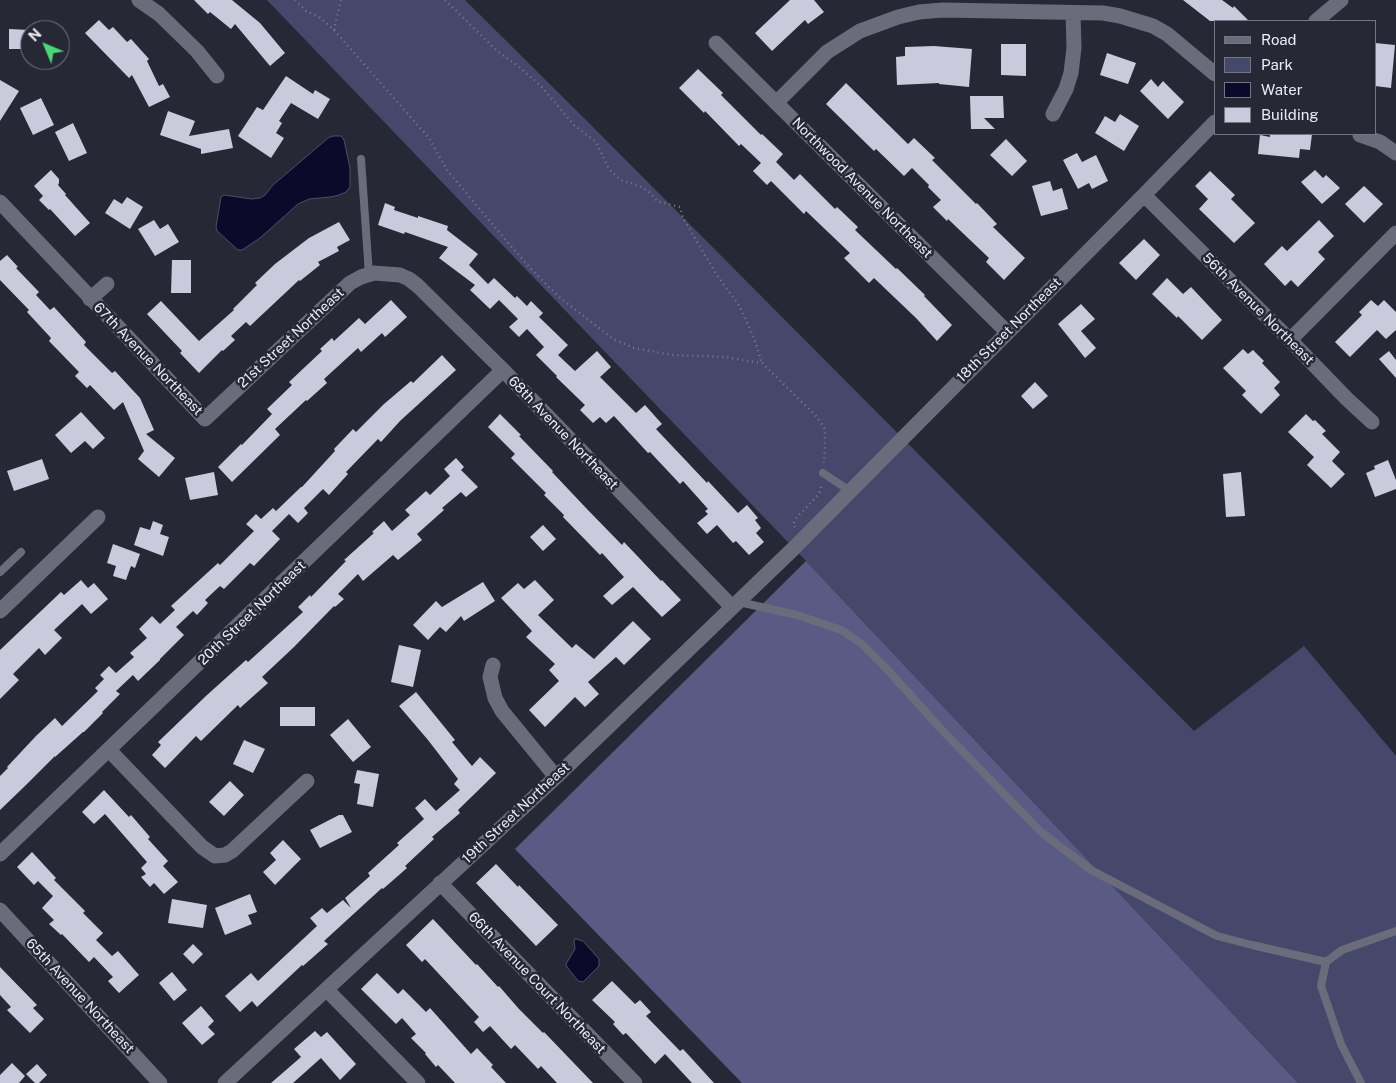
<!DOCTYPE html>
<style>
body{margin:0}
#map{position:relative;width:1396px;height:1083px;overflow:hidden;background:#272836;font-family:"Public Sans",sans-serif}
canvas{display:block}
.legend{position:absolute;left:1214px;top:20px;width:162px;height:115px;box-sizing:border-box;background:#272836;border:1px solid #757682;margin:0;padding:6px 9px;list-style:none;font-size:15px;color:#ebecf5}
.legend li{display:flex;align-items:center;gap:10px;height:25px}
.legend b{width:25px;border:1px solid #757682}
.north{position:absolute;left:20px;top:20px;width:50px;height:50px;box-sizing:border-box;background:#272836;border:1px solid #757682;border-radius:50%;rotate:315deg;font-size:14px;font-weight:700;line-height:20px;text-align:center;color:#ebecf5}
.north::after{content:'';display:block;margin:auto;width:18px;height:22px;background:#4ad778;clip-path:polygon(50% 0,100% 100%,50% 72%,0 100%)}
</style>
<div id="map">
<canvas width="1396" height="1083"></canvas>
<ul class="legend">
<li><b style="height:6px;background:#6a6c7c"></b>Road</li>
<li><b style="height:14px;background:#46486b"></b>Park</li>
<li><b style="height:14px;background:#0d092b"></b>Water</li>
<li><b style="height:14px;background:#c9cadc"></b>Building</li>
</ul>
<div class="north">N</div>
</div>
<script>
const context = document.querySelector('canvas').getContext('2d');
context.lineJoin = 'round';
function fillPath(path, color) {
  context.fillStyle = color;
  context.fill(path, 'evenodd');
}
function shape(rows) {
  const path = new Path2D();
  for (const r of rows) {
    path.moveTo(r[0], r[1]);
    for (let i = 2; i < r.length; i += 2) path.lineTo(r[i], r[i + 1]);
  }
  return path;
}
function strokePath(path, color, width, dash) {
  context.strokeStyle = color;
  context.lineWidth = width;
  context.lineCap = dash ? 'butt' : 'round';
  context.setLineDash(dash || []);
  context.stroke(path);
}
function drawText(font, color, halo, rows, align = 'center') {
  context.font = font + ' "Public Sans",sans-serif';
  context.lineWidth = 5;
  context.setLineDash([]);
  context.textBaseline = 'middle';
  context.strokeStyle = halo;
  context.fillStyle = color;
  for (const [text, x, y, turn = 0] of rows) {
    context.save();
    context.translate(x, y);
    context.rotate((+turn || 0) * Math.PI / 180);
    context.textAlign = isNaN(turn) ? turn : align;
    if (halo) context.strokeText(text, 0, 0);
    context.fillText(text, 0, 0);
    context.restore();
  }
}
const green = shape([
 [267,0,465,0,586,120,1194,731,1304,646,1396,756,1396,1083,1298,1083,806,561]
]);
const forest = shape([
 [806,561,1298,1083,742,1083,515,849]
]);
const water = shape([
 [333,136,341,136,344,140,350,168,350,187,346,192,339,195,330,197,309,199,298,204,260,238,242,250,238,250,217,231,216,227,221,197,224,195,252,199,260,198,265,195,273,185,320,145,328,138,333,136],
 [576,939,583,941,599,959,599,966,583,982,578,981,567,967,566,964,575,949,574,940,576,939]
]);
const building = shape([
 [194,0,232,0,260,23,285,53,270,66,235,24,231,29,210,12,208,14],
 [790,0,814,0,824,12,808,24,805,20,772,51,755,33],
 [1183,0,1222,0,1233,8,1234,6,1249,21,1210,21],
 [99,20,109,30,113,27,127,42,131,39,149,59,147,61,159,86,163,84,170,97,149,107,132,75,129,78,85,33],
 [9,29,30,30,30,49,9,49],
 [1375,43,1395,45,1391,88,1375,86],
 [1001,44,1026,44,1026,76,1001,75],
 [934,46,972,49,969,87,939,84,939,83,897,85,896,57,905,56,905,47],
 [1107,53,1136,63,1128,84,1100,75],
 [698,69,723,93,721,95,761,135,762,134,783,154,776,162,794,180,800,174,835,209,837,207,858,227,855,230,896,269,897,268,925,295,924,296,952,325,937,341,916,318,874,278,869,283,844,258,850,253,806,211,804,214,771,181,767,185,753,171,761,163,741,144,739,146,705,111,704,113,679,88],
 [286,76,313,94,315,90,330,99,318,119,291,103,279,121,282,123,276,133,284,138,271,158,238,136,257,107,263,110],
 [1151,79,1158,87,1163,81,1184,102,1168,119,1140,91],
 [0,80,19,91,0,121],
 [846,83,908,144,914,138,935,158,932,160,976,204,977,203,997,224,993,227,1025,258,1004,280,986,262,989,258,948,219,947,221,933,207,941,200,928,187,929,185,912,168,904,176,876,149,874,151,826,104],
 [970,96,1003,96,1004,118,984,118,995,129,971,129],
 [41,98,54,125,33,135,20,108],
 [168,111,195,121,189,136,229,129,233,148,201,154,201,149,160,135],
 [1120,114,1139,126,1124,151,1095,133,1105,116,1115,122],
 [73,123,87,153,69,161,55,132],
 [1270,134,1312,134,1310,150,1300,149,1299,158,1258,154,1260,135,1270,137],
 [1006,139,1027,161,1012,176,990,155],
 [1077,153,1082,162,1096,155,1108,181,1092,189,1089,183,1078,189,1063,160],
 [51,170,59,179,59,183,58,185,66,194,65,195,90,223,75,236,50,209,49,210,39,200,43,196,34,186],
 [1315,170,1323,178,1326,175,1340,188,1322,204,1301,182],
 [1210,171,1235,195,1231,199,1255,223,1234,243,1199,209,1208,199,1195,186],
 [1050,181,1053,191,1062,188,1068,209,1041,216,1032,186],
 [1364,186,1383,204,1364,223,1345,204],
 [127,197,143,207,130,229,105,213,114,199,122,204],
 [385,203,395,207,394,210,418,218,418,216,448,226,447,230,478,254,469,265,488,284,494,278,515,298,517,296,527,306,531,301,543,313,539,317,568,345,558,355,575,371,597,351,611,367,600,377,636,413,645,405,662,424,656,429,707,483,708,481,738,513,747,505,758,518,755,520,761,528,756,533,764,542,749,555,736,541,733,543,717,525,707,534,697,523,708,514,705,511,708,509,683,481,680,484,650,452,648,453,614,416,606,423,600,417,593,423,580,410,585,405,556,377,557,376,536,355,544,347,527,329,519,337,509,327,518,319,499,300,490,309,470,290,475,285,439,258,448,247,405,232,404,234,378,225],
 [154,220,160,229,168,224,179,242,155,256,138,229],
 [1319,220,1334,236,1318,252,1325,259,1298,287,1291,280,1285,286,1264,264,1282,246,1287,251],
 [339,222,350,240,337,247,339,251,318,262,320,265,300,281,299,280,250,326,246,322,231,336,235,340,223,351,222,350,199,373,180,353,182,351,147,314,161,301,199,341,234,310,233,309,257,285,255,283,275,264,309,238],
 [1144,239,1160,255,1136,280,1119,263],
 [7,255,18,267,16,268,39,292,36,295,50,310,54,307,86,342,84,345,112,373,115,371,140,398,154,430,146,434,175,458,159,477,138,459,144,451,123,402,114,410,90,385,87,388,75,376,79,372,49,341,51,338,27,312,29,310,0,280,0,261],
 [172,260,191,260,191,293,171,293],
 [1167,278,1183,294,1191,287,1222,320,1202,340,1178,316,1177,318,1152,294],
 [391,300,407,317,385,337,382,333,361,352,358,348,324,379,327,383,307,401,306,400,275,429,280,435,232,482,218,467,241,444,242,445,272,414,267,409,292,385,289,382,322,351,320,349,332,338,334,341,359,318,365,324],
 [1371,300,1378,306,1384,300,1396,312,1396,330,1386,339,1377,330,1350,357,1335,342,1362,315,1359,312],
 [1081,304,1095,319,1081,331,1096,348,1085,358,1058,324],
 [1243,349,1248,354,1253,350,1264,361,1262,363,1280,382,1274,388,1280,395,1261,414,1242,395,1246,391,1223,368],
 [1389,351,1396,360,1396,378,1379,359],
 [442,355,456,370,400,421,381,442,378,439,346,472,348,474,329,495,323,489,304,508,308,513,298,523,289,514,272,531,280,539,254,566,250,563,224,589,220,586,205,600,208,603,197,615,193,611,176,627,184,635,160,659,160,660,138,681,133,675,116,691,120,694,102,712,103,713,84,732,83,732,55,757,55,756,26,785,0,810,0,776,8,768,7,767,36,736,55,718,62,726,98,691,95,688,104,679,100,675,109,666,116,673,134,657,130,653,147,638,139,629,152,616,160,624,175,610,171,606,218,563,220,565,254,531,246,524,256,514,261,519,273,508,276,511,301,487,302,487,335,451,334,449,353,429,356,432,384,404,411,381,413,383],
 [1035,382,1048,396,1033,409,1021,396],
 [81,412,105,438,93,449,85,441,71,453,55,435],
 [500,414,521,435,519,436,553,471,552,472,586,508,622,545,624,542,661,581,662,580,681,600,662,617,633,587,612,605,603,596,624,577,602,553,600,555,563,517,564,515,544,495,546,493,511,458,515,454,488,427],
 [1306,414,1313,421,1315,420,1326,431,1322,434,1340,452,1332,461,1345,474,1331,488,1307,465,1314,457,1288,432],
 [456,458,464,467,461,470,478,487,466,497,461,492,442,508,444,510,417,534,422,540,398,560,393,555,363,581,358,574,338,594,344,599,335,607,334,606,294,647,262,677,268,683,240,708,238,705,201,741,196,736,165,768,152,755,161,745,158,742,207,695,246,660,248,662,303,612,298,607,310,595,311,597,346,561,344,560,374,533,372,532,384,521,392,531,410,515,405,510,426,491,430,495,450,476,444,469],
 [42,459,49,479,14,491,7,471],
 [1388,460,1396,480,1396,489,1375,497,1366,473,1375,469,1374,466],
 [214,472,218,495,190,500,185,478],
 [1241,472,1245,516,1226,517,1223,474],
 [153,521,163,525,160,534,169,537,163,556,134,545,140,527,150,530],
 [543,525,556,539,543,551,530,537],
 [113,544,140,554,135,568,131,566,126,580,113,576,116,566,107,563],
 [81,580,88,588,94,583,108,599,91,614,82,604,54,630,62,638,45,655,39,648,13,674,19,680,0,699,0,650,61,592,64,595],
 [535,580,554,600,538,615,572,648,576,644,594,659,633,621,651,639,624,665,616,657,588,682,599,694,585,707,575,697,545,727,529,710,559,681,549,670,555,664,526,637,532,631,501,598,518,583,524,589],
 [483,582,495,601,464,621,461,616,446,632,440,627,428,640,413,625,436,601,442,607],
 [399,645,421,650,413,687,391,682],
 [416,692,455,740,452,742,472,766,480,757,496,773,458,810,460,813,432,837,434,839,405,866,407,868,383,889,382,888,324,941,328,944,303,966,302,965,257,1007,252,1001,240,1012,225,996,251,973,258,981,317,926,310,918,322,908,327,913,343,900,351,908,345,898,370,876,368,873,399,845,397,843,424,819,415,808,425,799,436,811,460,790,454,784,458,779,428,740,399,706],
 [280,707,315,707,315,726,280,726],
 [348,719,371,747,353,762,330,735],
 [244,740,265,749,253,773,233,764],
 [357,770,379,774,373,807,357,804,360,784,354,783],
 [230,781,244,795,224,816,209,802],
 [104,790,129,817,131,815,150,837,148,839,168,861,163,866,178,882,164,894,154,883,150,887,141,877,146,874,141,868,147,862,105,814,94,824,82,812],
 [339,815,343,815,352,832,320,848,310,830],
 [283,840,301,859,275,885,263,872,276,860,270,853],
 [32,852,56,878,54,880,85,911,83,913,103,933,96,940,112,956,118,951,139,975,119,993,108,981,113,977,94,957,89,962,62,934,61,935,49,924,54,920,42,908,53,896,38,881,34,885,17,867],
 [496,864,518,887,519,885,558,925,536,946,476,883],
 [250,894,257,912,248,915,252,924,225,935,215,908],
 [172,899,207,905,203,928,168,923],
 [433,919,476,965,477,964,498,987,499,986,519,1009,543,1033,544,1032,593,1083,557,1083,541,1066,538,1069,515,1045,511,1049,490,1026,483,1032,474,1022,479,1017,425,959,422,962,406,945],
 [193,944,203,954,193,964,183,954],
 [0,967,37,1005,33,1008,44,1019,30,1033,7,1010,11,1007,0,995],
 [172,972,187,990,174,1001,159,983],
 [377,973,398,994,403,989,426,1012,430,1008,471,1054,477,1048,493,1065,491,1067,506,1083,455,1083,438,1065,436,1067,425,1054,426,1053,411,1038,416,1034,402,1018,396,1024,361,989],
 [612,981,635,1004,640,1000,651,1012,646,1016,680,1051,683,1049,714,1083,692,1083,665,1054,655,1064,626,1033,623,1035,613,1024,615,1022,592,1000],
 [201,1006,214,1021,208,1027,215,1034,202,1045,182,1023],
 [315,1031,321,1037,327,1032,356,1064,340,1080,321,1058,293,1083,271,1083,301,1057,294,1049],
 [12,1063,25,1076,19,1083,0,1083,0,1075],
 [37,1064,47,1075,39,1083,35,1083,26,1074]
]);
const path = shape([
 [295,0,306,11,319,17,334,30,429,138,447,170,504,238,530,268,558,296,613,339,634,348,672,355,724,357,762,363,817,417,825,429,825,446,824,463],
 [445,0,497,51,518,66,541,86,574,125,596,142,609,169,620,180,638,185,649,192,657,201,680,207,683,218,703,252,719,278,740,307,754,338,762,363],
 [334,30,341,0],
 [795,527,793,524,797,517,819,494,822,483]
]);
const service = shape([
 [361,159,369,275],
 [823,473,850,491],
 [0,572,21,552],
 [739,602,797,615,841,630,862,644,886,668,940,728,1041,832,1091,870,1217,936,1252,945,1326,962],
 [1361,1083,1341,1044,1321,986,1326,962,1342,950,1396,931]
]);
const minor = shape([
 [139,0,159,14,197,51,217,76],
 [1316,21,1341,0],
 [716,43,1007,332],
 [776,103,827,52,860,31,898,17,919,12,943,10,1103,13,1120,16,1153,26,1167,34,1215,74],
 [1053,114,1066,89,1071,73,1074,48,1073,13],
 [1360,135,1380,142,1396,153],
 [1144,195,1290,340,1347,399,1372,422],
 [0,202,205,419,350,283,361,277,374,273,400,275,409,279,418,286,503,370,732,607],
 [90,299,107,284],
 [1290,340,1396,233],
 [0,611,98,517],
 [493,665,490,677,495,698,502,711,556,777],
 [109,750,202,847,215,856,225,855,232,851,307,781],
 [0,854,503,370],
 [440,883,635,1083],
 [0,910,160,1083],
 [327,990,418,1083],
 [225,1083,556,777,793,549,1144,195,1215,122]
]);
const streetNames = [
 ["Northwood Avenue Northeast",862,188,45],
 ["56th Avenue Northeast",1258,309,45],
 ["18th Street Northeast",1009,330,-45],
 ["21st Street Northeast",291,338,-43],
 ["67th Avenue Northeast",148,359,46],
 ["68th Avenue Northeast",563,433,46],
 ["20th Street Northeast",252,613,-44],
 ["19th Street Northeast",516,813,-43],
 ["66th Avenue Court Northeast",537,983,46],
 ["65th Avenue Northeast",80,996,47]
];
fillPath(green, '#46486b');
fillPath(forest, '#595b84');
fillPath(water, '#0d092b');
strokePath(water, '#504d68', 1);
fillPath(building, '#c9cadc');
strokePath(path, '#7a7b87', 2.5, [1, 4]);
strokePath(service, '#6a6c7c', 8);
strokePath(minor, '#6a6c7c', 15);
drawText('14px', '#ebecf5', '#272836', streetNames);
</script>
